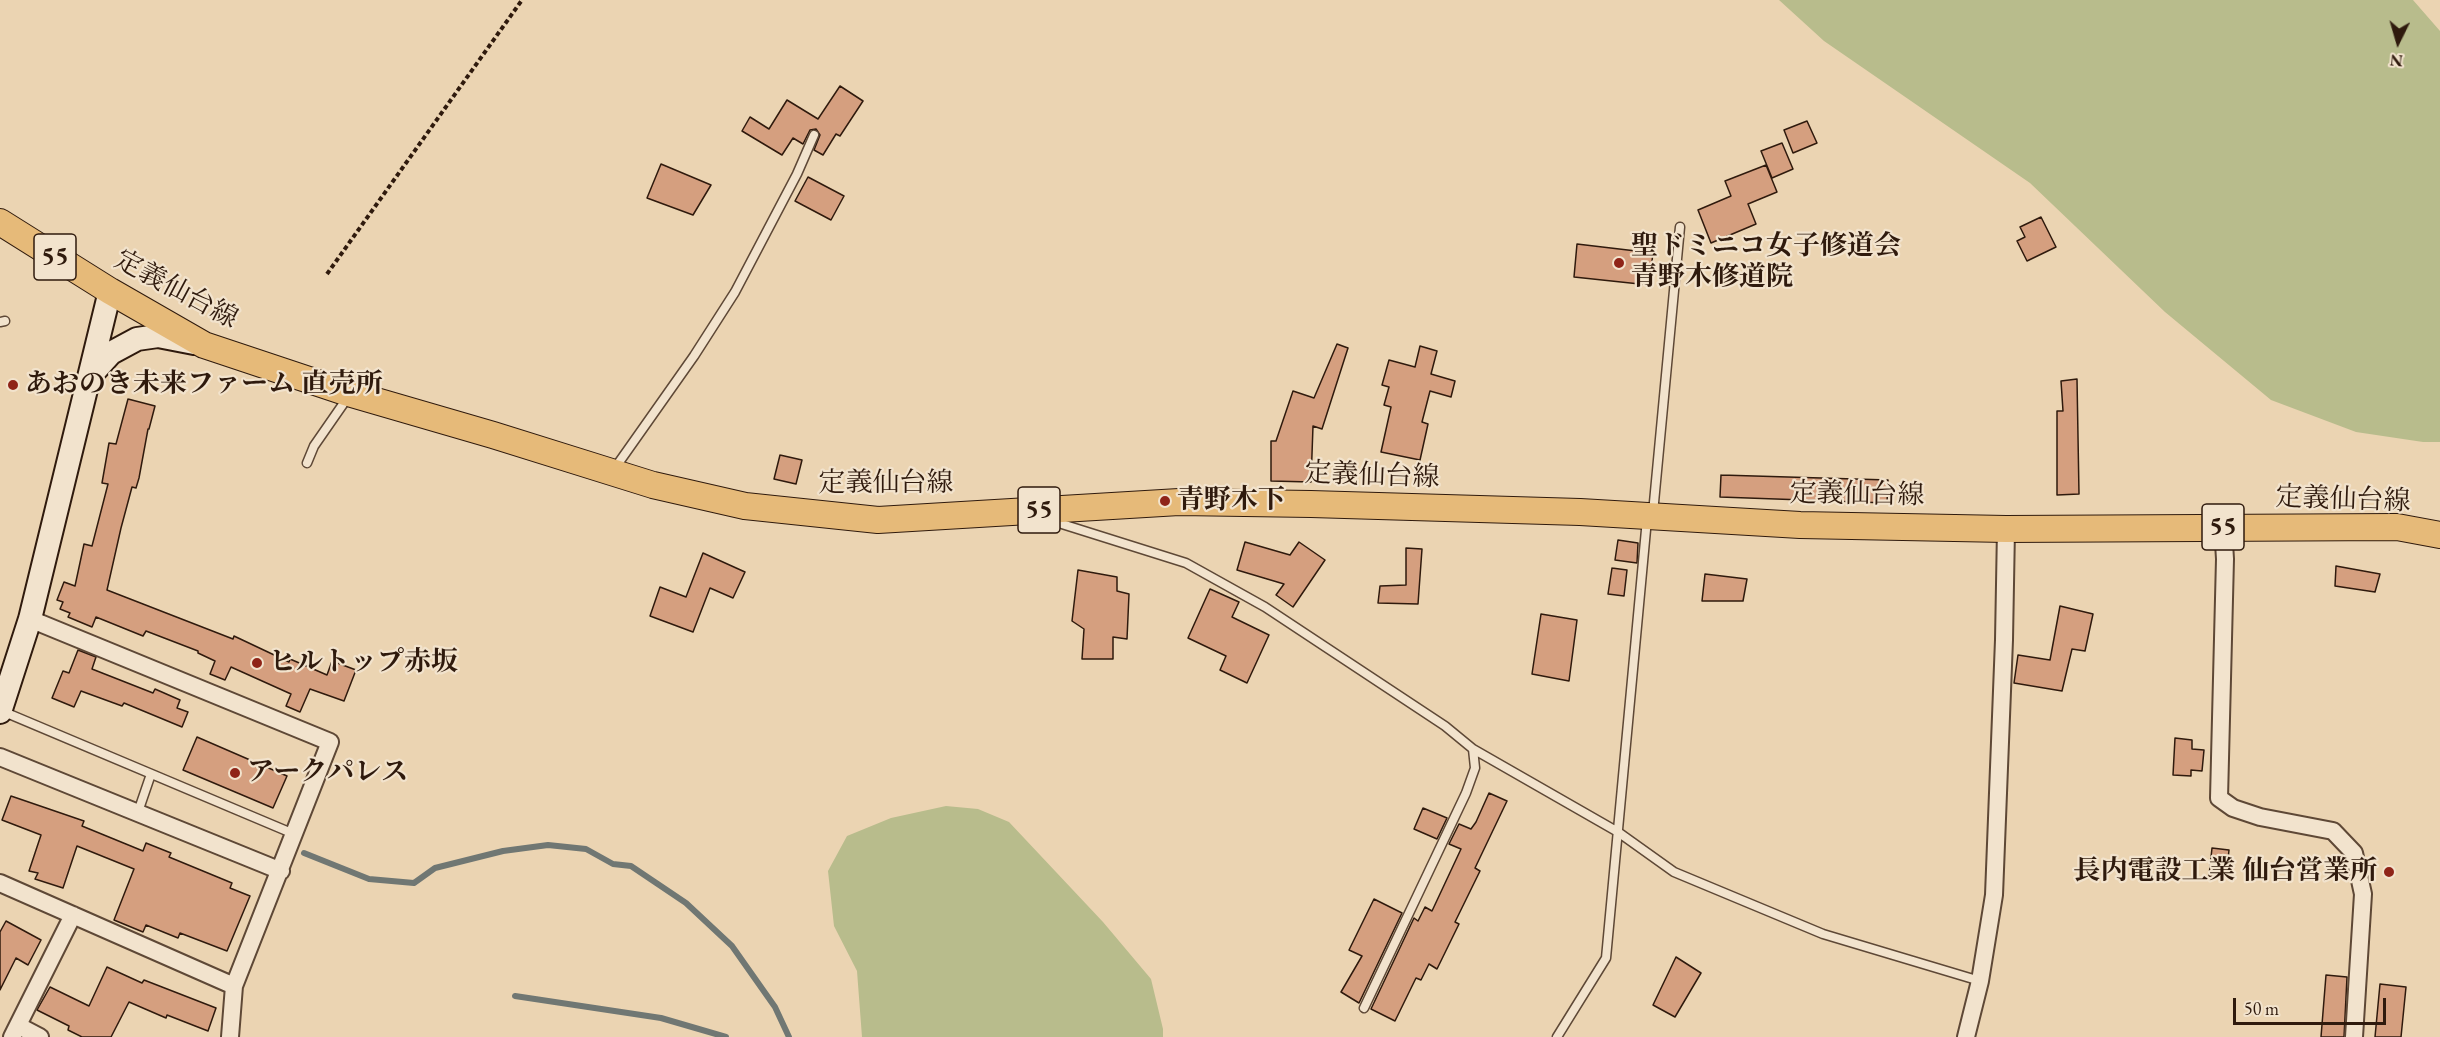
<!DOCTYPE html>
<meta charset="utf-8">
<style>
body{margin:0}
#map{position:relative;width:2440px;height:1037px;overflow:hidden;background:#ebd4b2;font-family:"EB Garamond",serif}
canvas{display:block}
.north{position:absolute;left:2368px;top:12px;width:60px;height:60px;-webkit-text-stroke:4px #f2e3cd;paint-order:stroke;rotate:185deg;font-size:16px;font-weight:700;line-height:24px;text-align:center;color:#2f1a0d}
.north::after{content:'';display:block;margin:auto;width:21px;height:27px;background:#2f1a0d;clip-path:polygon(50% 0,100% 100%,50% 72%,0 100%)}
.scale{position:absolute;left:2233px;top:998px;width:153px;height:27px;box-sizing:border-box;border:3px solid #2f1a0d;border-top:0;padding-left:8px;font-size:18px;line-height:21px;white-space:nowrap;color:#2f1a0d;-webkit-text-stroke:4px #f2e3cd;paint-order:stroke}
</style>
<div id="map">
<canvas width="2440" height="1037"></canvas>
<div class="north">N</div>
<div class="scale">50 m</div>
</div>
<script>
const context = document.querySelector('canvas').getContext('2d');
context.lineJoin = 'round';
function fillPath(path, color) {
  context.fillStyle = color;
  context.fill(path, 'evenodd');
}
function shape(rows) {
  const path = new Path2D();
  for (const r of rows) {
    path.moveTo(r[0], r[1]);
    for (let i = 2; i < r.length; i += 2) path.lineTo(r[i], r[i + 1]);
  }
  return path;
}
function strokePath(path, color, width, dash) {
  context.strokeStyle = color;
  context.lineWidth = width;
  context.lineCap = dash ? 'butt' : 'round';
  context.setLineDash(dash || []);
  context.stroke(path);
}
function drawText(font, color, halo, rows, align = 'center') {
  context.font = font + ' "EB Garamond","Noto Serif JP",serif';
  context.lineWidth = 4.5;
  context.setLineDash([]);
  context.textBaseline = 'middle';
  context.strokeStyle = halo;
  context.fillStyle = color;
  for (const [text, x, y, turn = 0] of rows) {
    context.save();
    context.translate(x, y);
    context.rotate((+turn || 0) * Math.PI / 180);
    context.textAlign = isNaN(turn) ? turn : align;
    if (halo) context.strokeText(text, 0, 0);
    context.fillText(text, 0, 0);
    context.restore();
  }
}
const green = shape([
 [1779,0,2413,0,2440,31,2440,442,2423,442,2356,432,2271,400,2165,312,2030,183,1824,41],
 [946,806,978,809,1009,822,1103,922,1151,979,1163,1029,1163,1037,862,1037,857,971,834,926,828,871,847,836,891,818]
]);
const stream = shape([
 [304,853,369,879,414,883,435,868,503,851,548,845,586,849,613,864,631,866,686,903,732,946,775,1007,789,1037],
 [515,996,661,1018,726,1037]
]);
const building = shape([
 [840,86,863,101,840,136,836,134,823,155,814,150,820,135,816,129,810,130,803,144,793,138,782,155,742,131,750,117,769,129,787,100,818,119,840,86],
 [1807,121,1817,143,1793,153,1784,130,1807,121],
 [1782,143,1793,169,1772,178,1761,151,1782,143],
 [661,164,711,185,693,215,647,198,661,164],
 [1766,165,1777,192,1748,204,1756,224,1711,243,1698,210,1731,196,1725,181,1766,165],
 [808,177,844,196,831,220,795,201,808,177],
 [2041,217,2056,247,2027,261,2017,241,2025,237,2020,227,2041,217],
 [1577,244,1653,253,1649,285,1574,277,1577,244],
 [1337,344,1348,348,1322,429,1313,426,1311,482,1271,481,1271,441,1276,441,1293,391,1314,398,1337,344],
 [1420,346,1437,351,1431,374,1455,381,1451,397,1430,391,1422,422,1428,424,1420,460,1381,452,1391,407,1384,405,1389,387,1382,385,1389,360,1415,367,1420,346],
 [2077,379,2079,494,2057,495,2057,411,2063,411,2061,381,2077,379],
 [128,399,155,406,149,429,148,429,139,478,136,488,132,487,121,528,107,590,233,639,234,636,289,662,290,659,327,675,332,661,356,670,344,701,310,689,300,712,286,706,291,694,231,667,225,680,210,674,215,661,198,653,198,651,146,631,143,636,96,617,92,627,68,617,70,613,60,609,63,602,57,600,64,582,75,586,84,544,92,546,108,484,102,483,109,443,116,444,128,399],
 [780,455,802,460,796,484,774,479,780,455],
 [1721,475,1888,480,1887,503,1720,497,1721,475],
 [1618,540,1638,543,1637,563,1615,560,1618,540],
 [1245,542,1290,555,1299,542,1325,560,1293,607,1276,595,1284,584,1237,570,1245,542],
 [1406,548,1422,549,1418,604,1378,603,1380,586,1406,585,1406,548],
 [703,553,745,572,733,598,710,588,693,632,650,616,660,587,686,597,703,553],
 [2336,566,2380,574,2375,592,2335,586,2336,566],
 [1612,568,1627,570,1624,596,1608,594,1612,568],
 [1078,570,1117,577,1117,591,1129,594,1127,639,1113,637,1113,659,1082,659,1084,629,1072,621,1078,570],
 [1705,574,1747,579,1743,601,1702,601,1705,574],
 [1210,589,1239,602,1232,617,1269,635,1247,683,1220,670,1226,656,1188,638,1210,589],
 [2060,606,2093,614,2085,651,2072,649,2062,691,2014,683,2018,655,2050,660,2060,606],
 [1541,614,1577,620,1569,681,1532,674,1541,614],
 [78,650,96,657,92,669,153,693,155,689,180,700,177,708,188,712,182,727,124,703,122,706,81,691,74,707,52,698,63,671,69,673,78,650],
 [197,737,287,776,273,808,183,770,197,737],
 [2175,738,2192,740,2192,749,2204,750,2202,771,2191,770,2191,776,2173,775,2175,738],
 [1489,793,1507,801,1475,868,1480,871,1455,922,1459,924,1437,969,1429,964,1421,980,1416,978,1395,1021,1371,1009,1414,918,1418,921,1425,907,1432,911,1461,849,1449,844,1459,824,1471,829,1476,822,1489,793],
 [11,796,84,821,82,826,143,851,146,843,171,853,169,857,232,883,230,888,250,896,227,951,180,933,178,938,146,925,143,932,114,920,134,869,77,846,63,888,35,879,38,873,29,871,41,835,2,820,11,796],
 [1423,808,1447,818,1437,839,1414,829,1423,808],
 [2212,848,2229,850,2226,878,2209,876,2212,848],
 [1374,899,1402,913,1359,1003,1341,992,1362,956,1349,950,1374,899],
 [6,921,41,940,28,965,16,958,0,990,0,932,6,921],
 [1676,957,1701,973,1675,1017,1653,1005,1676,957],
 [107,967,142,983,144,980,216,1008,208,1031,167,1015,166,1018,129,1002,111,1037,82,1037,68,1030,69,1026,37,1010,50,987,89,1006,107,967],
 [2326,975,2347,977,2344,1037,2321,1037,2326,975],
 [2380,984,2406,987,2401,1037,2375,1037,2380,984]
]);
const path = shape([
 [327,274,522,0]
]);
const lane = shape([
 [0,322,5,321],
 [307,463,314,446,348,397],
 [615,468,694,356,735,292,797,174,814,135],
 [1653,513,1680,227],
 [1046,519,1186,563,1265,607,1445,726,1473,749,1475,768,1466,793,1364,1008],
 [2,711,294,834],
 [1473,749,1618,832,1674,872,1823,934,1980,981],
 [138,812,151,774],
 [1557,1037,1606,958,1647,519]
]);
const street = shape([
 [2223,527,2225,559,2219,798,2233,808,2260,817,2333,831,2354,853,2363,894,2354,1037],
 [30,619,330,742,234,986,230,1037],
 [0,757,281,871],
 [0,883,234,986],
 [19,1026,40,1037],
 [12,1037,73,915],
 [1966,1037,1980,981,1994,895,2004,640,2006,529]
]);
const secondary = shape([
 [91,375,111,353,137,339,158,336,194,343],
 [0,712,30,619,110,291]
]);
const primary = shape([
 [0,222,110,291,204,345,345,392,493,435,653,485,745,506,878,520,1179,502,1311,504,1580,512,1800,525,2006,529,2397,527,2440,535]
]);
const markers = [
 [1619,263,6,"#8f2418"],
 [13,385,6,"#8f2418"],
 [1165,501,6,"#8f2418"],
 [257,663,6,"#8f2418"],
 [235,773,6,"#8f2418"],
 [2389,872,6,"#8f2418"]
];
const shields = [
 [55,257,42],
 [1039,510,42],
 [2223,527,42]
];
const shieldNames = [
 ["55",55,257],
 ["55",1039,510],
 ["55",2223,527]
];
const poiNames = [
 ["聖ドミニコ女子修道会",1631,247],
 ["青野木修道院",1631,278],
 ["あおのき未来ファーム 直売所",25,385],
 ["青野木下",1177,501],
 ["ヒルトップ赤坂",269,663],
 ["アークパレス",247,773],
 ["長内電設工業 仙台営業所",2377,872,"right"]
];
const streetNames = [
 ["定義仙台線",176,290,28],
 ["定義仙台線",1372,476,2],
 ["定義仙台線",886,484],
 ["定義仙台線",1857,495,1],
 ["定義仙台線",2343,500,2]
];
fillPath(green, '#b8bc8c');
strokePath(stream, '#707773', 6);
fillPath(building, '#d59f7f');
strokePath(building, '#2f1a0d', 1.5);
strokePath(lane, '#5e4836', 11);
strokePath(street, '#5e4836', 20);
strokePath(secondary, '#2f1a0d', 26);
strokePath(primary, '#2f1a0d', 28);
strokePath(path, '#2f1a0d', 4, [4.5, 3]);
strokePath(lane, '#f2e3cd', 8);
strokePath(street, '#f2e3cd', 16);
strokePath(secondary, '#f2e3cd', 22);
strokePath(primary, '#e6ba79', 26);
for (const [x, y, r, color] of markers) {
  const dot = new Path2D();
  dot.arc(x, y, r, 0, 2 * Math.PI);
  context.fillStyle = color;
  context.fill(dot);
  strokePath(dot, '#f2e3cd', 2);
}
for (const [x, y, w] of shields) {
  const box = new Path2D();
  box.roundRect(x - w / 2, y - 23, w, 46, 4.5);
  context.fillStyle = '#f2e3cd';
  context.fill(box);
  strokePath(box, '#2f1a0d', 1.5);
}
drawText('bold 26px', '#2f1a0d', null, shieldNames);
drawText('bold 27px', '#2f1a0d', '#f2e3cd', poiNames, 'left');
drawText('27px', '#2f1a0d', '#f2e3cd', streetNames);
</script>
